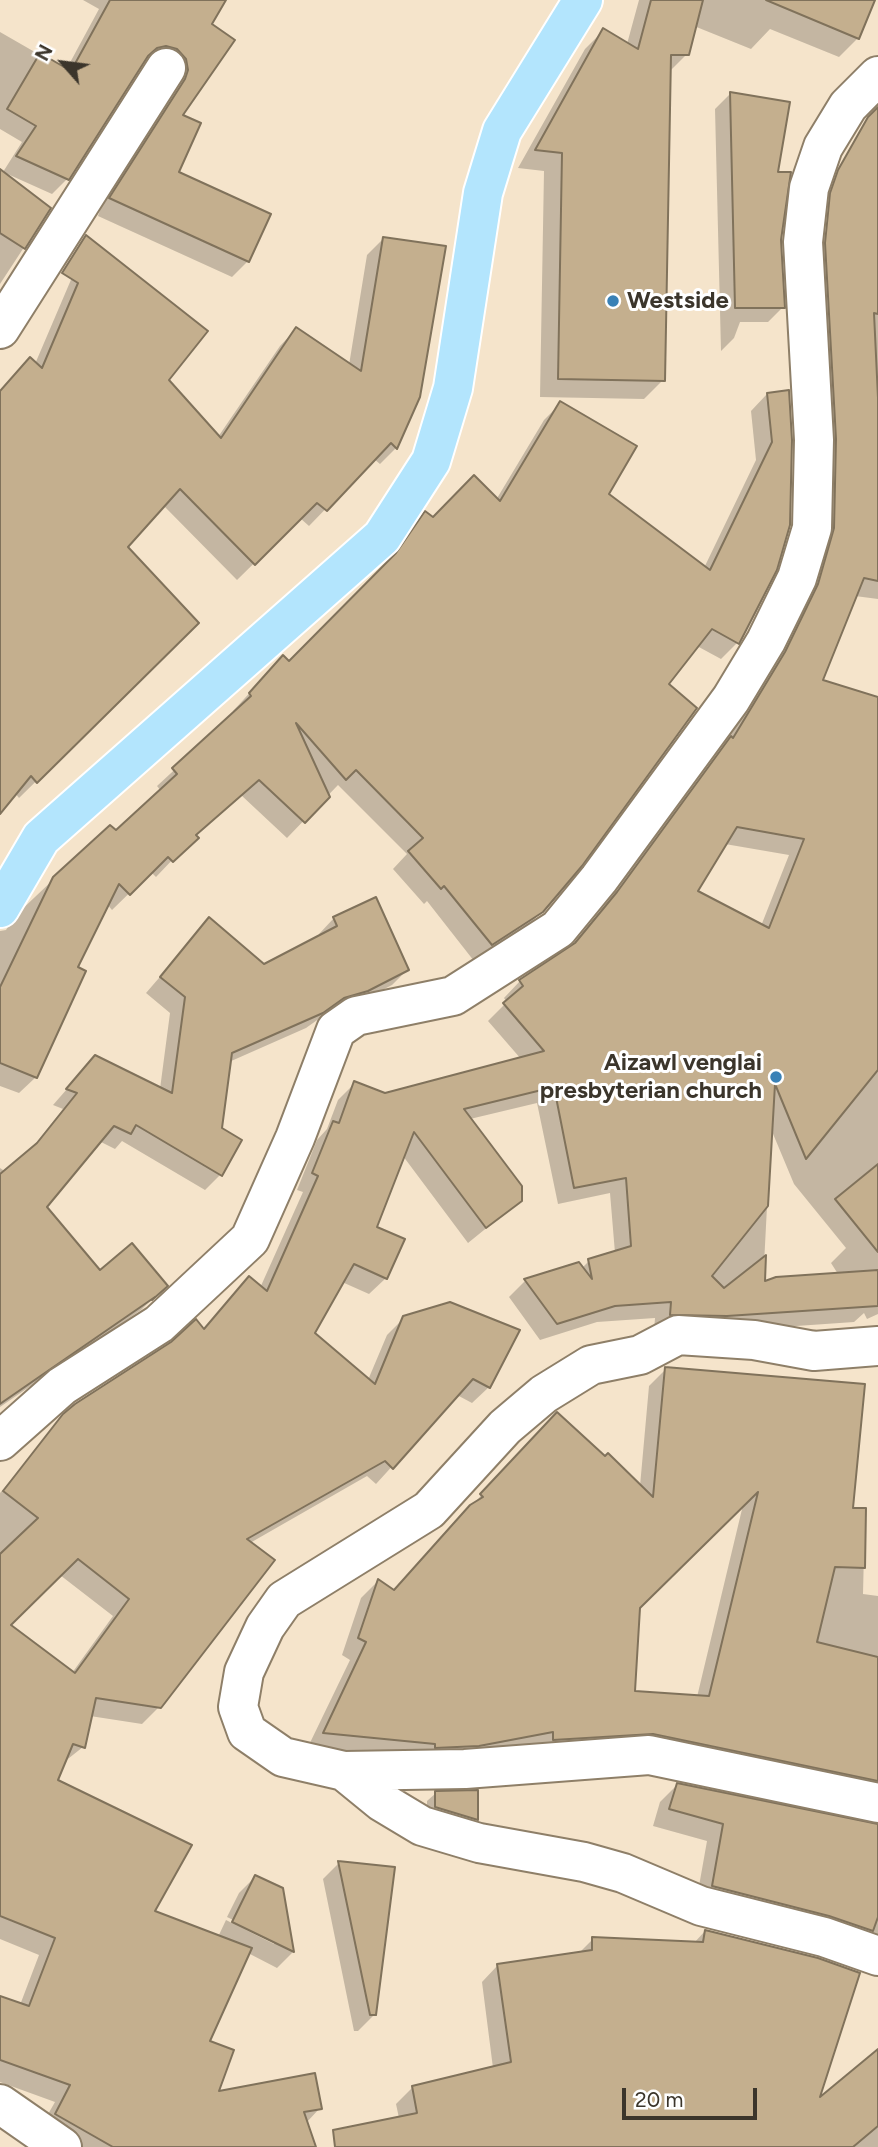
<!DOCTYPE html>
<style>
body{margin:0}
#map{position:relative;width:878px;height:2147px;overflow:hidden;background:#f5e4cb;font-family:Figtree,sans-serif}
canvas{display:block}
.north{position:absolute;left:28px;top:28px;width:70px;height:70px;-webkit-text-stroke:5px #fff;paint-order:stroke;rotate:298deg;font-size:19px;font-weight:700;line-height:28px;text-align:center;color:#3b352b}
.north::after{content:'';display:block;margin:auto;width:24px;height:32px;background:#3b352b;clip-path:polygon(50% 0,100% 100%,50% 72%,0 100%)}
.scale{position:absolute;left:622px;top:2088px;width:135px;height:32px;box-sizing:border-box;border:4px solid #3b352b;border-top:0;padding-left:9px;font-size:21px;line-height:24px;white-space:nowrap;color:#3b352b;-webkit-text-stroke:5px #fff;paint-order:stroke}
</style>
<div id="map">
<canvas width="878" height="2147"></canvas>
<div class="north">N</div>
<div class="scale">20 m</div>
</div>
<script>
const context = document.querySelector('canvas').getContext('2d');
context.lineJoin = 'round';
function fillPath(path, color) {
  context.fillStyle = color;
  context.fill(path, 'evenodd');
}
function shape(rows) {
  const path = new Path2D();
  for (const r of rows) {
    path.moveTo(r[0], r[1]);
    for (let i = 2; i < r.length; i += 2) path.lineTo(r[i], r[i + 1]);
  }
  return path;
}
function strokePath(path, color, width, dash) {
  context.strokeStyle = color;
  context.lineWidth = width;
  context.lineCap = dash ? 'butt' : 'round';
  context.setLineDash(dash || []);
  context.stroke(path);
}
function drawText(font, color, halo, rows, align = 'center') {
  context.font = font + ' Figtree,sans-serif';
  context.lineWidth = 6;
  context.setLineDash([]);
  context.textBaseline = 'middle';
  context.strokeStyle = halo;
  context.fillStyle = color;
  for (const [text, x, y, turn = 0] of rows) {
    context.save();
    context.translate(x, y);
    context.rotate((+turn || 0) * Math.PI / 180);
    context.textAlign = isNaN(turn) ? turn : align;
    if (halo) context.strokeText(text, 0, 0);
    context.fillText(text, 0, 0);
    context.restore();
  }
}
const shadow = shape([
 [83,0,224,0,210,24,180,116,177,173,248,261,232,277,98,216,151,61,141,63,67,179,52,194,3,172,22,142,0,129,0,32,66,70,99,9],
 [639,0,873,0,858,38,839,57,770,29,751,49,694,26,687,54,669,72,663,380,644,399,540,397,544,171,518,168,585,49,603,31,627,44],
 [730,94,762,269,783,307,768,322,740,322,734,338,721,351,715,109],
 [0,181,49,209,0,284],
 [878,211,878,599,855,596,821,681,878,699,878,1314,867,1319,864,1313,854,1322,710,1332,654,1331,655,1318,597,1322,540,1340,509,1297,525,1281,579,1264,582,1268,589,1261,615,1253,610,1193,558,1204,537,1103,470,1119,521,1200,468,1243,403,1156,375,1228,386,1278,369,1294,342,1282,313,1333,368,1380,387,1335,404,1318,489,1387,472,1403,457,1395,376,1484,367,1476,250,1543,159,1707,142,1724,90,1716,83,1747,64,1762,56,1781,153,1911,218,1937,226,1920,274,1944,274,1940,227,1917,239,1893,255,1877,282,1890,293,1952,277,1968,248,1953,207,2042,194,2147,58,2147,39,2130,55,2102,0,2082,0,1998,20,2005,39,1955,0,1939,0,1493,64,1416,203,1330,249,1278,260,1288,303,1192,297,1190,317,1140,327,1129,338,1100,355,1083,385,1095,521,1059,488,1021,507,1002,504,998,520,981,569,949,600,911,722,747,769,671,801,606,809,263,829,227],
 [725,844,789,855,761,926,695,891],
 [771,1129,794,1184,846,1248,831,1263,838,1274,763,1284],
 [60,1575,113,1616,72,1673,9,1625],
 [384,238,419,397,396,448,380,464,374,459,309,526,300,518,237,580,163,505,126,547,197,623,19,798,15,793,0,811,0,391,35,364,79,261,167,380,218,437,280,346,296,329,349,365,367,255],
 [788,392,737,643,721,659,697,646,666,684,542,911,525,929,474,961,427,901,424,904,393,869,407,854,338,785,287,838,241,795,195,836,156,877,151,872,112,910,107,904,75,968,36,1077,19,1093,0,1086,0,931,6,930,16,915,55,878,115,833,161,791,157,786,236,713,233,711,267,674,289,663,380,572,409,529,425,513,433,519,496,500,544,420,561,403,606,494,704,568,756,460,751,411,767,394],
 [334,918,407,970,392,985,351,1006,327,1013,306,1028,229,1062,220,1129,240,1141,220,1175,205,1190,122,1141,115,1149,99,1141,45,1207,100,1272,165,1286,141,1310,0,1407,0,1168,6,1172,28,1153,63,1109,53,1105,95,1057,160,1089,170,1013,146,993,209,920,264,966,320,937,319,934],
 [666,1369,851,1510,865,1510,863,1594,878,1596,878,1807,537,1748,461,1762,307,1749,350,1660,342,1655,361,1598,378,1581,393,1592,540,1431,640,1486,649,1386],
 [743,1505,697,1697,633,1692,639,1608],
 [677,1785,878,1826,878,1949,696,1903,707,1841,653,1826,660,1802],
 [436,1793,476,1819,468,1827,427,1815,427,1801],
 [339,1863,375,2014,358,2031,354,2031,323,1879],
 [705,1931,812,2085,809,2147,378,2147,399,2118,396,2104,413,2087,493,2068,482,1982,498,1965,579,1953,593,1939,694,1943],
 [878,2051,878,2147,840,2147],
 [211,2107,320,2108,306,2123,314,2147,225,2147]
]);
const building = shape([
 [110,0,226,0,212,24,235,40,183,115,201,123,179,172,271,214,249,262,109,198,185,79,188,70,186,59,177,49,166,46,157,48,148,56,69,180,16,156,36,126,7,109,40,53,71,71,110,0],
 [651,0,703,0,689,55,671,55,665,381,558,379,562,153,535,150,603,28,638,49,651,0],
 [766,0,875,0,859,39,766,0],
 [730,92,790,102,778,172,791,172,781,240,785,308,735,308,730,92],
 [878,107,878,314,874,313,878,398,878,581,864,578,823,680,878,697,878,1070,806,1159,775,1084,768,1206,712,1276,724,1288,766,1255,765,1281,776,1277,878,1270,878,1306,727,1316,670,1315,671,1302,615,1306,557,1324,524,1279,579,1262,592,1279,588,1259,631,1246,626,1178,574,1188,554,1087,464,1109,522,1186,522,1201,486,1228,414,1132,377,1227,405,1239,387,1279,354,1264,315,1333,375,1384,403,1316,450,1302,520,1330,490,1388,473,1379,393,1469,385,1461,247,1539,275,1560,161,1708,96,1698,85,1748,73,1744,58,1780,192,1845,155,1911,252,1948,210,2041,234,2050,219,2091,315,2073,322,2109,304,2112,316,2147,113,2147,55,2114,70,2085,0,2060,0,1996,29,2006,55,1938,0,1916,0,1554,38,1518,3,1491,63,1414,75,1404,171,1342,196,1319,204,1329,249,1276,267,1291,318,1176,312,1173,333,1121,339,1123,354,1081,385,1093,544,1051,503,1003,523,986,519,980,575,943,617,892,731,736,733,738,785,652,818,584,834,528,836,439,825,243,830,193,838,170,868,117,878,107],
 [737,827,804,839,769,928,698,891,737,827],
 [78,1559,129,1599,75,1673,11,1625,78,1559],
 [0,169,51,208,25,249,0,233,0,169],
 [86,235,208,331,169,380,221,438,296,327,361,371,383,237,446,246,420,397,397,449,391,443,327,511,317,503,255,565,180,489,128,547,199,623,37,783,31,776,0,814,0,391,30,357,42,368,78,283,62,273,86,235],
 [789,390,792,440,790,525,777,570,739,644,712,629,669,684,697,708,582,866,543,912,492,945,444,886,441,889,408,851,423,838,356,770,346,780,296,723,330,797,305,823,259,780,196,835,199,838,173,862,168,857,130,895,119,884,78,967,86,971,37,1078,0,1063,0,987,53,877,110,825,116,830,177,774,172,768,251,696,249,693,283,655,289,661,396,553,425,511,433,517,474,475,500,501,560,401,637,446,609,494,710,570,772,442,767,393,789,390],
 [376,897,409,970,368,991,344,998,323,1013,232,1053,222,1128,242,1140,222,1176,136,1125,131,1134,114,1126,47,1207,100,1270,132,1243,168,1286,152,1300,155,1297,0,1404,0,1174,37,1143,77,1093,66,1089,95,1055,172,1093,185,997,160,977,209,917,264,964,337,926,333,917,376,897],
 [878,1164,878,1252,835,1199,878,1164],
 [665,1367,865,1384,853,1508,866,1508,865,1568,835,1567,817,1642,878,1657,878,1781,653,1734,553,1740,553,1732,479,1746,435,1748,435,1744,323,1733,366,1642,358,1638,378,1579,394,1590,470,1505,483,1497,480,1494,557,1412,605,1456,608,1453,653,1497,665,1367],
 [758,1492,709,1696,635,1691,640,1608,758,1492],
 [677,1783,878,1824,878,1917,873,1931,829,1916,712,1886,723,1824,669,1809,677,1783],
 [478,1790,478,1820,435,1807,435,1791,478,1790],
 [338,1861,395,1867,376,2015,370,2015,338,1861],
 [255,1875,283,1888,294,1952,232,1922,255,1875],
 [705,1930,818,1958,860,1973,820,2097,878,2049,878,2126,853,2147,335,2147,333,2130,417,2113,412,2086,511,2062,497,1964,592,1950,592,1937,703,1942,705,1930]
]);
const minor = shape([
 [0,329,166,68],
 [878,1346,814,1351,754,1340,678,1335,640,1355,591,1365,544,1394,505,1427,429,1510,284,1600,265,1627,244,1672,238,1707,247,1732,283,1757,344,1771,465,1769,649,1755,878,1803],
 [0,1441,62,1386,159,1324,250,1239,295,1138,336,1030,356,1016,453,996,558,929,599,879,731,699,766,641,797,578,812,528,814,440,803,242,809,188,823,147,848,106,878,76],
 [344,1771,382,1802,422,1826,479,1843,584,1862,623,1873,701,1906,824,1937,878,1956],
 [0,2104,62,2147]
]);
const major = shape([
 [0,908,41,838,382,537,431,461,453,388,483,193,502,131,583,0]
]);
const markers = [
 [613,301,7,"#3981b6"],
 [776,1077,7,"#3981b6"]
];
const poiNames = [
 ["Westside",627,301],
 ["Aizawl venglai",762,1063,"right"],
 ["presbyterian church",762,1091,"right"]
];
fillPath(shadow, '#0003');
fillPath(building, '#c4af8e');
strokePath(building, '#80725b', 2);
strokePath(minor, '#8e7f68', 42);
strokePath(major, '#fff', 42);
strokePath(minor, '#fff', 38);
strokePath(major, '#b3e5fd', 38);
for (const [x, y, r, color] of markers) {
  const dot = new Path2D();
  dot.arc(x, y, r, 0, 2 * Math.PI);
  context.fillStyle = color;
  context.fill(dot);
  strokePath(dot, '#fff', 2.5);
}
drawText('bold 24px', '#3b352b', '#fff', poiNames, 'left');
</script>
